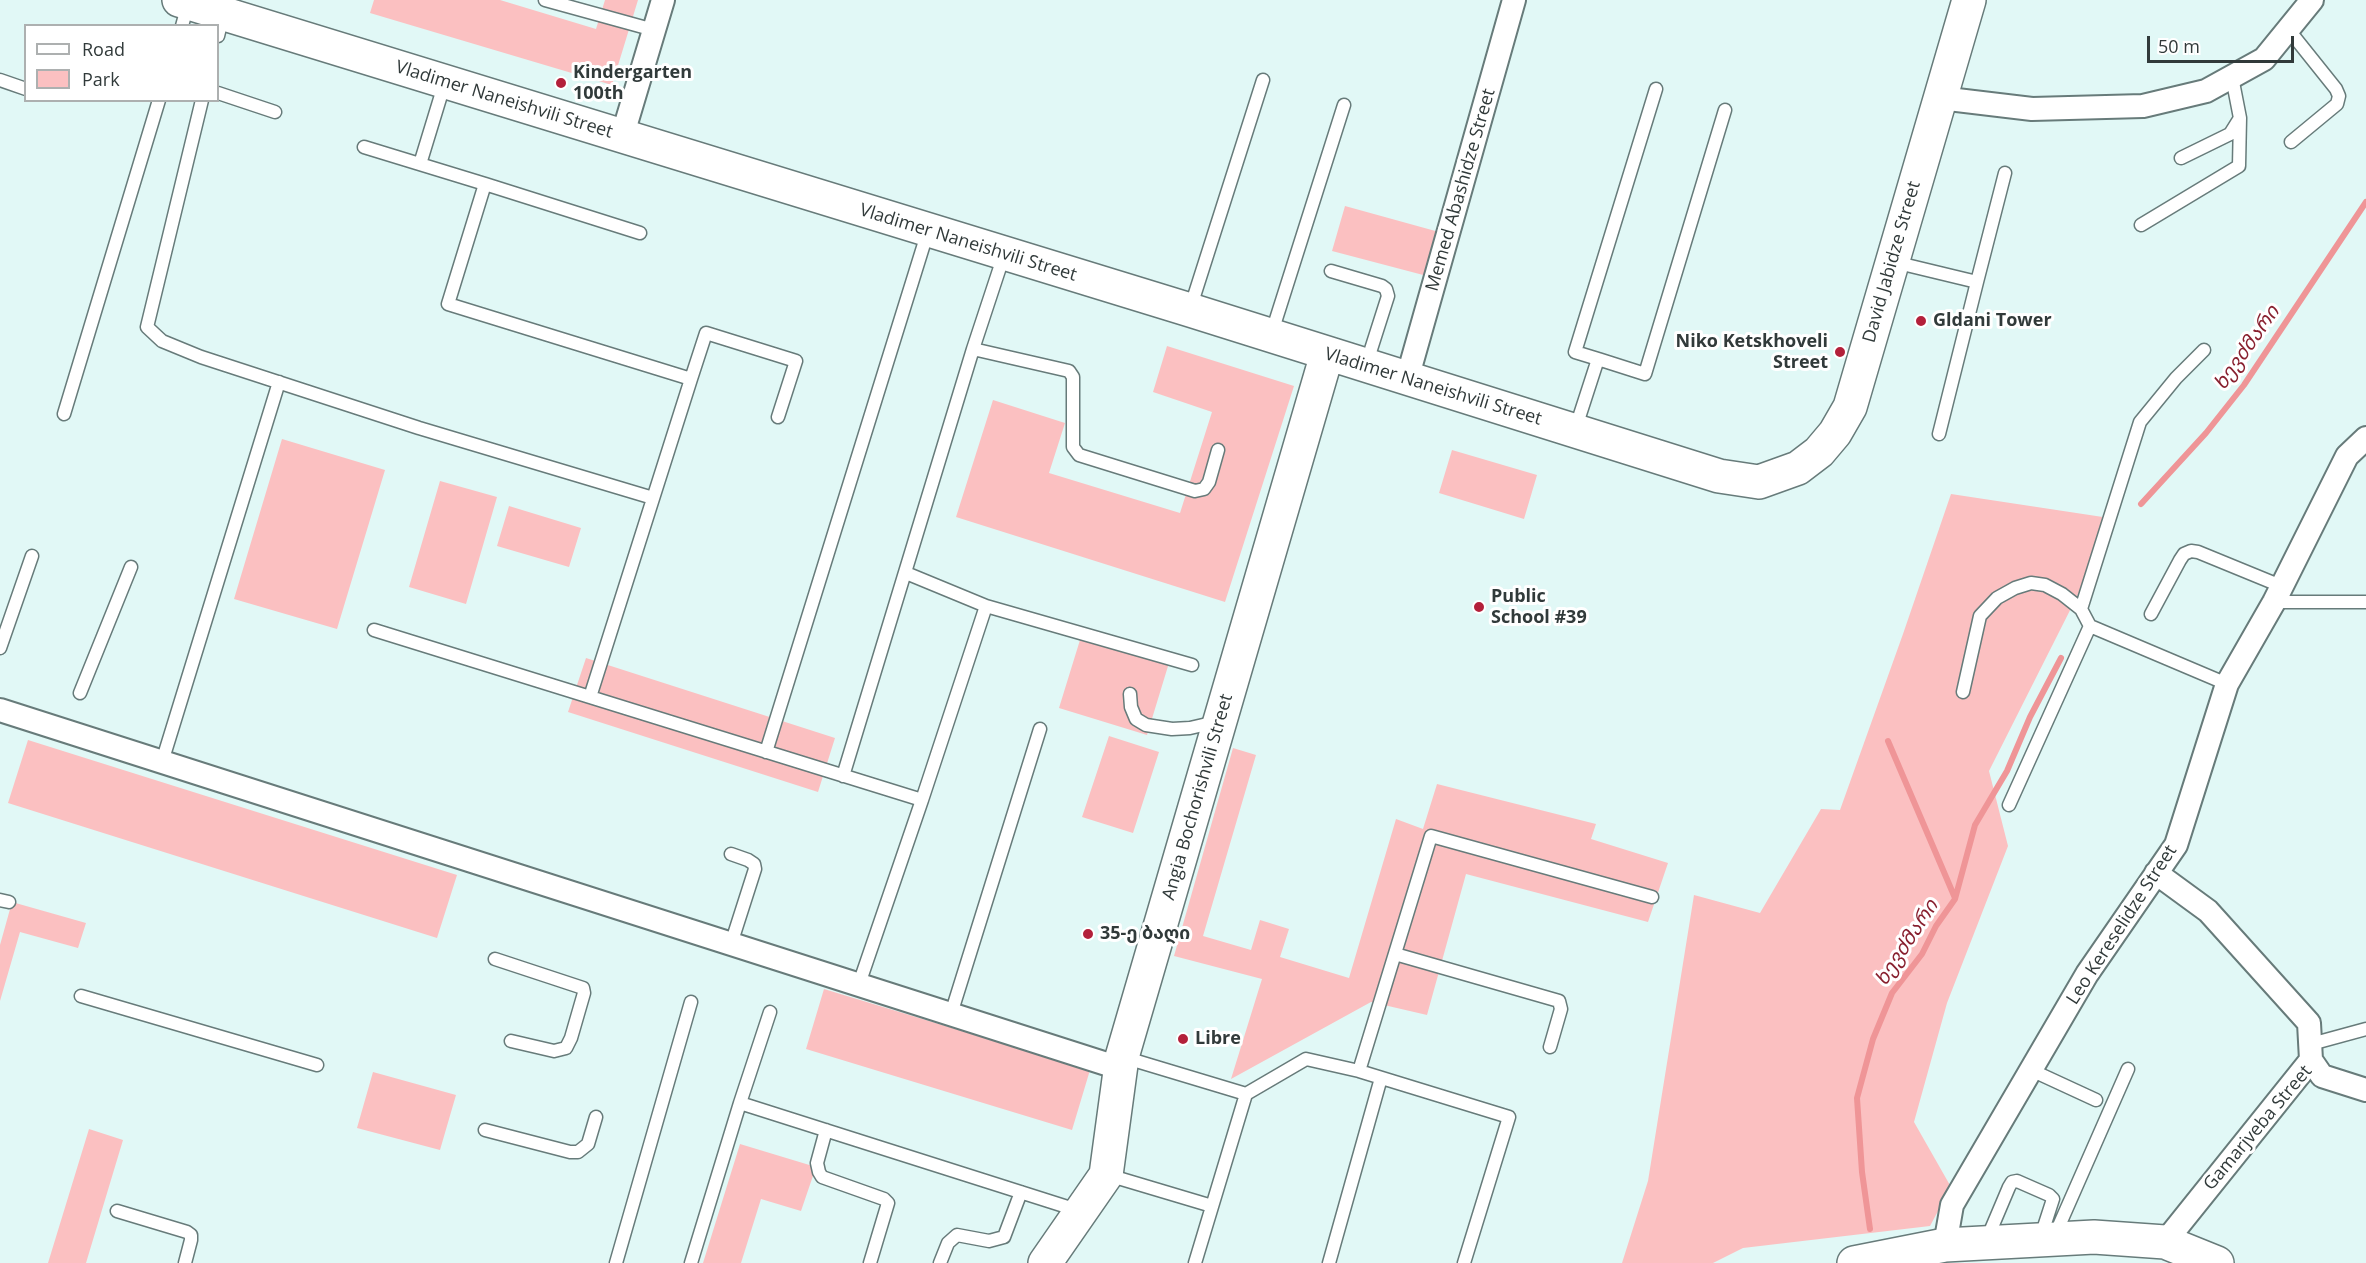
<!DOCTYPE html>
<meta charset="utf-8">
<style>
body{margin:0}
#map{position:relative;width:2366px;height:1263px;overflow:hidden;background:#e1f8f6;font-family:"Open Sans",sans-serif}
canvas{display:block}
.legend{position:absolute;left:24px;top:24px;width:195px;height:78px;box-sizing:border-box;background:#fff;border:2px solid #adb0b0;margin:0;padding:8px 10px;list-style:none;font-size:18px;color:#313a3a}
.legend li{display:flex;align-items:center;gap:12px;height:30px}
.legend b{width:30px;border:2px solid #adb0b0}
.scale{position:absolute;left:2147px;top:36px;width:147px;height:27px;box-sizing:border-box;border:3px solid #313a3a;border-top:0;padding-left:8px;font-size:18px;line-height:21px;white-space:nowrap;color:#313a3a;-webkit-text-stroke:4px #fff;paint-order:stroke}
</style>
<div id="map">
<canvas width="2366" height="1263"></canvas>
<ul class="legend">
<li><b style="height:8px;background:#fff"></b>Road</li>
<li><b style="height:16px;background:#fbc0c1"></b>Park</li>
</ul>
<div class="scale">50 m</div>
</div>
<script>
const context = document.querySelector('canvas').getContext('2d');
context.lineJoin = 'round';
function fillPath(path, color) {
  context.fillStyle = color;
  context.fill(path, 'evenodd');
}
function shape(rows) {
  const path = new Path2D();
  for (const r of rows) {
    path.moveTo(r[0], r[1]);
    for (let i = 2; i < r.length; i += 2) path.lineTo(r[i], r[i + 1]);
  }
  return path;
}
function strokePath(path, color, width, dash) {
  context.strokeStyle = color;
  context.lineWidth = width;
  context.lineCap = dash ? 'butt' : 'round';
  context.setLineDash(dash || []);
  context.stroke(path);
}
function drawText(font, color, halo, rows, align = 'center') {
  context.font = font + ' "Open Sans","Noto Sans Georgian",sans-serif';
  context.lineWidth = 6;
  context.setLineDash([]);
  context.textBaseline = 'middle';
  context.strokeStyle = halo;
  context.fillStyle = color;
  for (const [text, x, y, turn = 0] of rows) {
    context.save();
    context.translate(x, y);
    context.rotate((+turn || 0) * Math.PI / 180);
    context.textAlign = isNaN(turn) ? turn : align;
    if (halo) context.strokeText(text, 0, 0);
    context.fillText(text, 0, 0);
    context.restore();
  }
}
const green = shape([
 [374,0,500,0,596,29,605,0,638,0,612,85,370,13],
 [1345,206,1439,232,1427,276,1332,251],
 [1167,346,1294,386,1225,602,956,517,993,400,1065,423,1049,473,1180,513,1212,412,1153,392],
 [282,439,385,470,337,629,234,599],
 [1452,450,1537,475,1524,519,1439,493],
 [440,481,497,497,466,604,409,587],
 [1951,494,2116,519,1989,771,2008,846,1947,1003,1914,1122,1951,1187,1930,1226,1743,1248,1713,1263,1622,1263,1648,1181,1694,895,1760,913,1821,809,1840,810,1903,634],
 [509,506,581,528,569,567,497,546],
 [1084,627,1172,653,1147,735,1059,708],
 [586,658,835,738,818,792,568,712],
 [1109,736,1159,752,1133,833,1082,817],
 [28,740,457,875,437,938,8,803],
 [1233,748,1256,755,1203,936,1251,950,1260,920,1289,929,1280,957,1349,978,1396,819,1423,829,1437,784,1596,824,1591,839,1668,863,1648,922,1466,874,1427,1015,1371,1002,1231,1079,1262,979,1174,956],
 [12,902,86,923,78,948,20,932,0,1001,0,945],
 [824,989,1090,1070,1072,1130,806,1049],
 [373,1072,456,1095,440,1150,357,1128],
 [89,1129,123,1140,86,1263,48,1263],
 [740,1144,816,1167,801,1211,761,1199,741,1263,703,1263]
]);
const stream = shape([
 [2141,504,2206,433,2244,385,2366,202],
 [1888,741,1955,898],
 [1870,1229,1862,1172,1857,1098,1873,1039,1892,993,1922,954,1936,926,1955,899,1975,825,2007,771,2030,717,2061,658]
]);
const lane = shape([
 [545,0,654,30],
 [182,26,188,4],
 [2288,29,2336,89,2339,96,2337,104,2291,142],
 [218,36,223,15],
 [0,80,26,89],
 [218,93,275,112],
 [202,100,147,327,162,341,201,357,419,428,653,498],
 [364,147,485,184,448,304,691,379,590,697],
 [2181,158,2230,134,2240,118,2232,77],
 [420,164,445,82],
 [485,184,640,233],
 [2141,225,2239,166,2240,118],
 [1894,262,1977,282,2005,173],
 [1331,271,1382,286,1386,289,1388,296,1366,365],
 [1190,309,1263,80],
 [1271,335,1344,105],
 [973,349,1069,371,1073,377,1073,447,1079,455,1195,491,1204,489,1209,482,1218,450],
 [2204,350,2176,378,2140,422,2081,609,2090,626,2227,684],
 [1598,359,1645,374,1725,110],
 [691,379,706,333,796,361,778,417],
 [64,414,159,100],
 [1575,430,1598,359,1575,352,1656,89],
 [1939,434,1977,282],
 [906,573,986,606,922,800],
 [2274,602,2366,602],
 [986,606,1192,665],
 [2151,614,2180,560,2184,554,2191,551,2198,552,2281,586],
 [374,630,922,800,859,984],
 [0,648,32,556],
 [1963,692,1980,616,1997,598,2015,588,2031,583,2045,585,2062,594,2081,609],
 [80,693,131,567],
 [1130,694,1131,707,1136,719,1146,725,1172,729,1190,728,1216,722],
 [766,752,928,231],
 [162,762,279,382],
 [843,776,973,349,1004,255],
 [2009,805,2090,626],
 [0,900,9,902],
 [731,944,755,869,754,864,748,860,731,854],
 [1395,954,1559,1001,1561,1009,1550,1047],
 [495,959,583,988,584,993,571,1038,566,1048,554,1051,511,1041],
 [81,996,317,1065],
 [951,1014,1040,729],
 [2311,1044,2366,1029],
 [1123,1057,1246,1094],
 [2031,1070,2096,1100],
 [1359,1071,1431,836,1652,897],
 [740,1103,770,1012],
 [485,1130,570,1152,578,1152,588,1144,596,1117],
 [826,1130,817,1163,819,1172,822,1177,884,1199,888,1203,870,1263],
 [1108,1175,1212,1206],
 [117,1211,187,1232,191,1235,191,1240,185,1263],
 [2055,1235,2128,1069],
 [1987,1239,2009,1187,2012,1182,2017,1181,2049,1195,2053,1199,2041,1236],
 [616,1263,691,1002],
 [691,1263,740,1103,1080,1211],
 [940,1263,948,1243,957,1235,989,1241,1004,1237,1021,1192],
 [1195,1263,1246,1094,1306,1059,1359,1071,1509,1117,1464,1263],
 [1329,1263,1381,1078]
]);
const street = shape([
 [1940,98,2032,109,2143,106,2206,91,2264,59,2312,0],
 [622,137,663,0],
 [1407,379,1514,0],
 [0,710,1119,1068],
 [2156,873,2208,911,2309,1023,2311,1060],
 [2165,1242,2311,1060,2322,1076,2366,1090],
 [1945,1245,1952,1205,2087,974,2176,845,2227,684,2274,602,2347,456,2366,438]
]);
const secondary = shape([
 [179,0,1190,310,1719,476,1759,482,1798,468,1819,452,1835,433,1850,407,1969,0],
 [1045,1263,1106,1175,1122,1057,1327,354],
 [1854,1263,1945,1245,2094,1237,2165,1242,2217,1263]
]);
const markers = [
 [561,83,6,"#b3203a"],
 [1921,321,6,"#b3203a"],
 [1840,352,6,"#b3203a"],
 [1479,607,6,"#b3203a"],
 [1088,934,6,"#b3203a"],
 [1183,1039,6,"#b3203a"]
];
const poiNames = [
 ["Kindergarten",573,73],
 ["100th",573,94],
 ["Gldani Tower",1933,321],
 ["Niko Ketskhoveli",1828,342,"right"],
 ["Street",1828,363,"right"],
 ["Public",1491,597],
 ["School #39",1491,618],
 ["35-ე ბაღი",1100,934],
 ["Libre",1195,1039]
];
const streetNames = [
 ["Vladimer Naneishvili Street",504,100,17],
 ["Memed Abashidze Street",1461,190,-74],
 ["Vladimer Naneishvili Street",968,243,17],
 ["David Jabidze Street",1892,262,-74],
 ["Vladimer Naneishvili Street",1433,387,17],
 ["Angia Bochorishvili Street",1198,797,-74],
 ["Leo Kereselidze Street",2122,925,-57],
 ["Gamarjveba Street",2258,1128,-50]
];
const waterNames = [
 ["ხევძმარი",2247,348,-55],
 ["ხევძმარი",1907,943,-57]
];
fillPath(green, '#fbc0c1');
strokePath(stream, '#ef9597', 6);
strokePath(lane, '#677b7a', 15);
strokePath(street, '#677b7a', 26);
strokePath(secondary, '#677b7a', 36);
strokePath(lane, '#fff', 12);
strokePath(street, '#fff', 22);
strokePath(secondary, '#fff', 33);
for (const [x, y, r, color] of markers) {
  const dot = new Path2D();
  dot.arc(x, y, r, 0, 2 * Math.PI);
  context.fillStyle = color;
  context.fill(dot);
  strokePath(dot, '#fff', 2);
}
drawText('bold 18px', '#313a3a', '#fff', poiNames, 'left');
drawText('18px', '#313a3a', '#fff', streetNames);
drawText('italic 20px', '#88202f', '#fff', waterNames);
</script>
